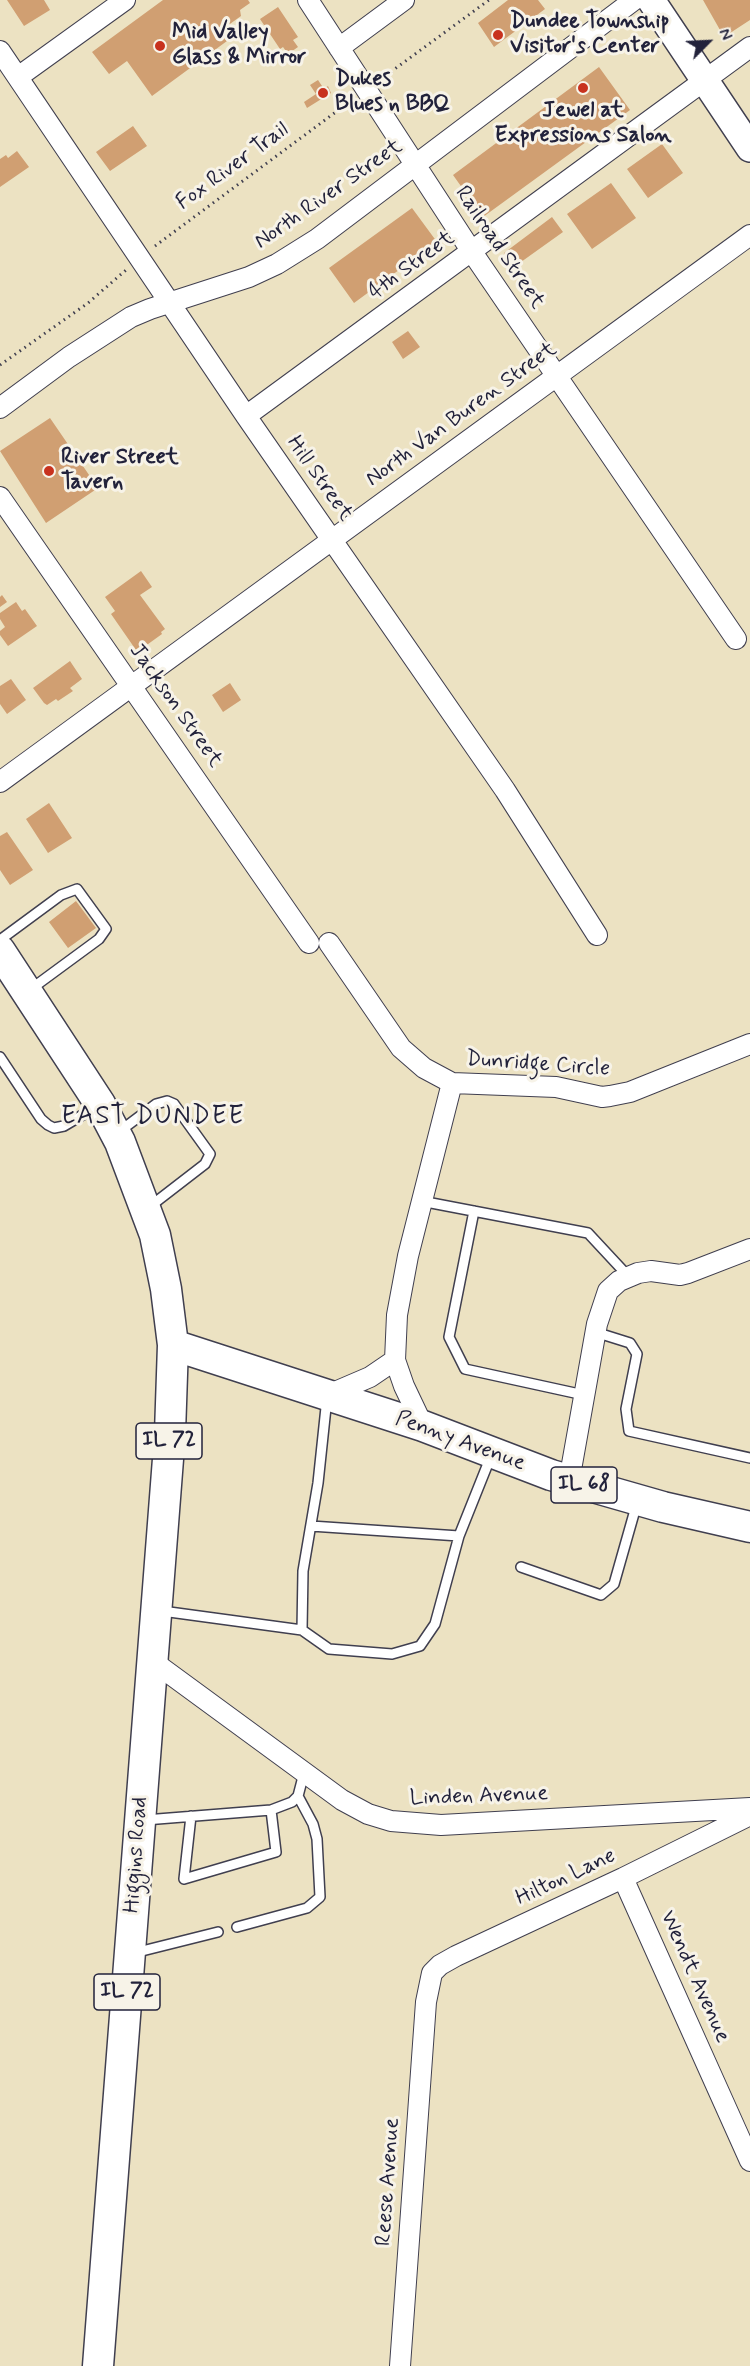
<!DOCTYPE html>
<style>
body{margin:0}
#map{position:relative;width:750px;height:2366px;overflow:hidden;background:#ece2c2;font-family:Mynerve,sans-serif}
canvas{display:block}
.north{position:absolute;left:678px;top:12px;width:60px;height:60px;-webkit-text-stroke:4px #f7f3e8;paint-order:stroke;rotate:66deg;font-size:16px;font-weight:700;line-height:24px;text-align:center;color:#22223b}
.north::after{content:'';display:block;margin:auto;width:21px;height:27px;background:#22223b;clip-path:polygon(50% 0,100% 100%,50% 72%,0 100%)}
</style>
<div id="map">
<canvas width="750" height="2366"></canvas>
<div class="north">N</div>
</div>
<script>
const context = document.querySelector('canvas').getContext('2d');
context.lineJoin = 'round';
function fillPath(path, color) {
  context.fillStyle = color;
  context.fill(path, 'evenodd');
}
function shape(rows) {
  const path = new Path2D();
  for (const r of rows) {
    path.moveTo(r[0], r[1]);
    for (let i = 2; i < r.length; i += 2) path.lineTo(r[i], r[i + 1]);
  }
  return path;
}
function strokePath(path, color, width, dash) {
  context.strokeStyle = color;
  context.lineWidth = width;
  context.lineCap = dash ? 'butt' : 'round';
  context.setLineDash(dash || []);
  context.stroke(path);
}
function drawText(font, color, halo, rows, align = 'center') {
  context.font = font + ' Mynerve,sans-serif';
  context.lineWidth = 6;
  context.setLineDash([]);
  context.textBaseline = 'middle';
  context.strokeStyle = halo;
  context.fillStyle = color;
  for (const [text, x, y, turn = 0] of rows) {
    context.save();
    context.translate(x, y);
    context.rotate((+turn || 0) * Math.PI / 180);
    context.textAlign = isNaN(turn) ? turn : align;
    if (halo) context.strokeText(text, 0, 0);
    context.fillText(text, 0, 0);
    context.restore();
  }
}
const building = shape([
 [7,0,44,0,50,10,24,26],
 [163,0,248,0,250,3,240,10,241,16,220,31,227,41,152,96,127,61,109,74,92,52],
 [508,0,538,0,545,9,494,47,478,23],
 [703,0,750,0,750,20,724,37],
 [278,7,298,37,293,40,298,47,288,54,283,47,280,49,260,19],
 [599,67,630,110,483,217,453,175],
 [318,80,324,89,328,86,331,93,307,108,304,102,316,94,310,85],
 [133,126,147,146,110,171,96,152],
 [662,144,683,173,648,198,627,169],
 [17,151,29,167,0,187,0,159,6,155,8,158],
 [611,183,636,218,592,249,567,214],
 [412,208,437,242,354,303,329,268],
 [552,217,563,232,514,267,504,253],
 [408,331,420,347,403,359,392,342],
 [50,418,98,488,46,523,0,451],
 [141,571,152,587,140,595,165,629,161,632,162,634,144,647,142,645,136,650,111,614,115,611,105,597],
 [2,595,7,602,0,607,0,597],
 [16,602,22,611,25,609,37,626,8,646,0,635,0,631,5,627,0,619,0,613],
 [70,661,82,679,70,688,73,691,58,701,56,699,47,705,44,703,33,688],
 [11,679,26,700,7,714,0,704,0,686],
 [230,683,241,700,223,712,212,695],
 [49,803,72,838,48,853,26,819],
 [7,832,33,870,10,885,0,870,0,836],
 [76,901,96,928,68,948,49,922]
]);
const path = shape([
 [381,79,489,0],
 [155,246,352,100],
 [0,365,88,303,126,270]
]);
const lane = shape([
 [0,940,61,895,77,889,106,929,99,939,31,989],
 [0,1057,41,1119,48,1125,54,1128,64,1126,96,1107],
 [120,1131,156,1104,167,1101,174,1104,210,1154,205,1164,148,1208],
 [421,1201,588,1233,628,1276],
 [474,1211,449,1337,465,1369,584,1395],
 [595,1332,630,1343,637,1354,626,1409,629,1431,750,1458],
 [311,1526,459,1536,491,1456],
 [521,1567,601,1595,614,1584,637,1503],
 [162,1611,302,1630,303,1571,318,1483,327,1398],
 [302,1630,329,1649,392,1654,420,1646,435,1624,459,1536],
 [191,1816,184,1879,276,1852,271,1810],
 [145,1820,271,1810,292,1802,298,1796,304,1773],
 [237,1927,307,1908,320,1897,317,1839,313,1824,298,1796],
 [134,1953,218,1932]
]);
const street = shape([
 [308,0,472,252,736,639],
 [339,48,404,0],
 [0,51,246,416,505,790,597,935],
 [18,77,125,0],
 [0,408,69,357,131,317,150,309,249,277,277,264,317,239,634,0],
 [246,416,750,47],
 [0,497,309,943],
 [0,782,750,235],
 [329,943,401,1048,424,1068,452,1083,556,1087,602,1097,610,1096,630,1092,750,1044],
 [328,1395,370,1377,395,1360],
 [423,1426,404,1386,395,1360,397,1315,408,1256,452,1083],
 [569,1481,597,1324,608,1291,619,1281,638,1273,651,1271,680,1275,688,1273,750,1249],
 [151,1660,342,1800,368,1814,391,1821,441,1825,750,1808],
 [623,1878,750,2161],
 [400,2366,426,2002,432,1973,440,1965,456,1956,623,1878,750,1815]
]);
const secondary = shape([
 [651,0,750,148]
]);
const primary = shape([
 [0,951,100,1104,120,1142,155,1235,166,1289,173,1345,170,1433,98,2366],
 [173,1345,423,1426,551,1475,663,1507,750,1527]
]);
const markers = [
 [498,35,6,"#c8321e"],
 [160,46,6,"#c8321e"],
 [583,88,6,"#c8321e"],
 [323,93,6,"#c8321e"],
 [49,471,6,"#c8321e"]
];
const shields = [
 [169,1441,66],
 [584,1485,66],
 [127,1992,66]
];
const shieldNames = [
 ["IL 72",169,1441],
 ["IL 68",584,1485],
 ["IL 72",127,1992]
];
const poiNames = [
 ["Dundee Township",510,22],
 ["Visitor's Center",510,47],
 ["Mid Valley",172,33],
 ["Glass & Mirror",172,58],
 ["Dukes",335,80],
 ["Blues n BBQ",335,105],
 ["Jewel at",583,111,"center"],
 ["Expressions Salon",583,136,"center"],
 ["River Street",61,458],
 ["Tavern",61,483]
];
const streetNames = [
 ["Fox River Trail",233,167,-36],
 ["North River Street",329,195,-35],
 ["Railroad Street",499,248,56],
 ["4th Street",412,266,-36],
 ["North Van Buren Street",462,415,-36],
 ["Hill Street",319,479,55],
 ["Jackson Street",175,706,55],
 ["Dunridge Circle",538,1065,4],
 ["Penny Avenue",460,1442,20],
 ["Linden Avenue",479,1797,-2],
 ["Higgins Road",137,1855,-86],
 ["Hilton Lane",566,1878,-25],
 ["Wendt Avenue",694,1977,66],
 ["Reese Avenue",389,2182,-86]
];
const quarterNames = [
 ["EAST DUNDEE",153,1118]
];
fillPath(building, '#d09f72');
strokePath(lane, '#403f4f', 12);
strokePath(street, '#403f4f', 22);
strokePath(secondary, '#403f4f', 30);
strokePath(primary, '#403f4f', 33);
strokePath(path, '#403f4f', 3, [1.5, 4.5]);
strokePath(lane, '#fff', 9);
strokePath(street, '#fff', 20);
strokePath(secondary, '#fff', 27);
strokePath(primary, '#fff', 30);
for (const [x, y, r, color] of markers) {
  const dot = new Path2D();
  dot.arc(x, y, r, 0, 2 * Math.PI);
  context.fillStyle = color;
  context.fill(dot);
  strokePath(dot, '#f7f3e8', 2);
}
for (const [x, y, w] of shields) {
  const box = new Path2D();
  box.roundRect(x - w / 2, y - 18, w, 36, 4.5);
  context.fillStyle = '#f7f3e8';
  context.fill(box);
  strokePath(box, '#22223b', 1.5);
}
drawText('bold 21px', '#22223b', null, shieldNames);
drawText('bold 22px', '#22223b', '#f7f3e8', poiNames, 'left');
drawText('22px', '#22223b', '#f7f3e8', streetNames);
context.letterSpacing = '1.5px';
drawText('26px', '#22223b', '#f7f3e8', quarterNames);
context.letterSpacing = '0px';
</script>
